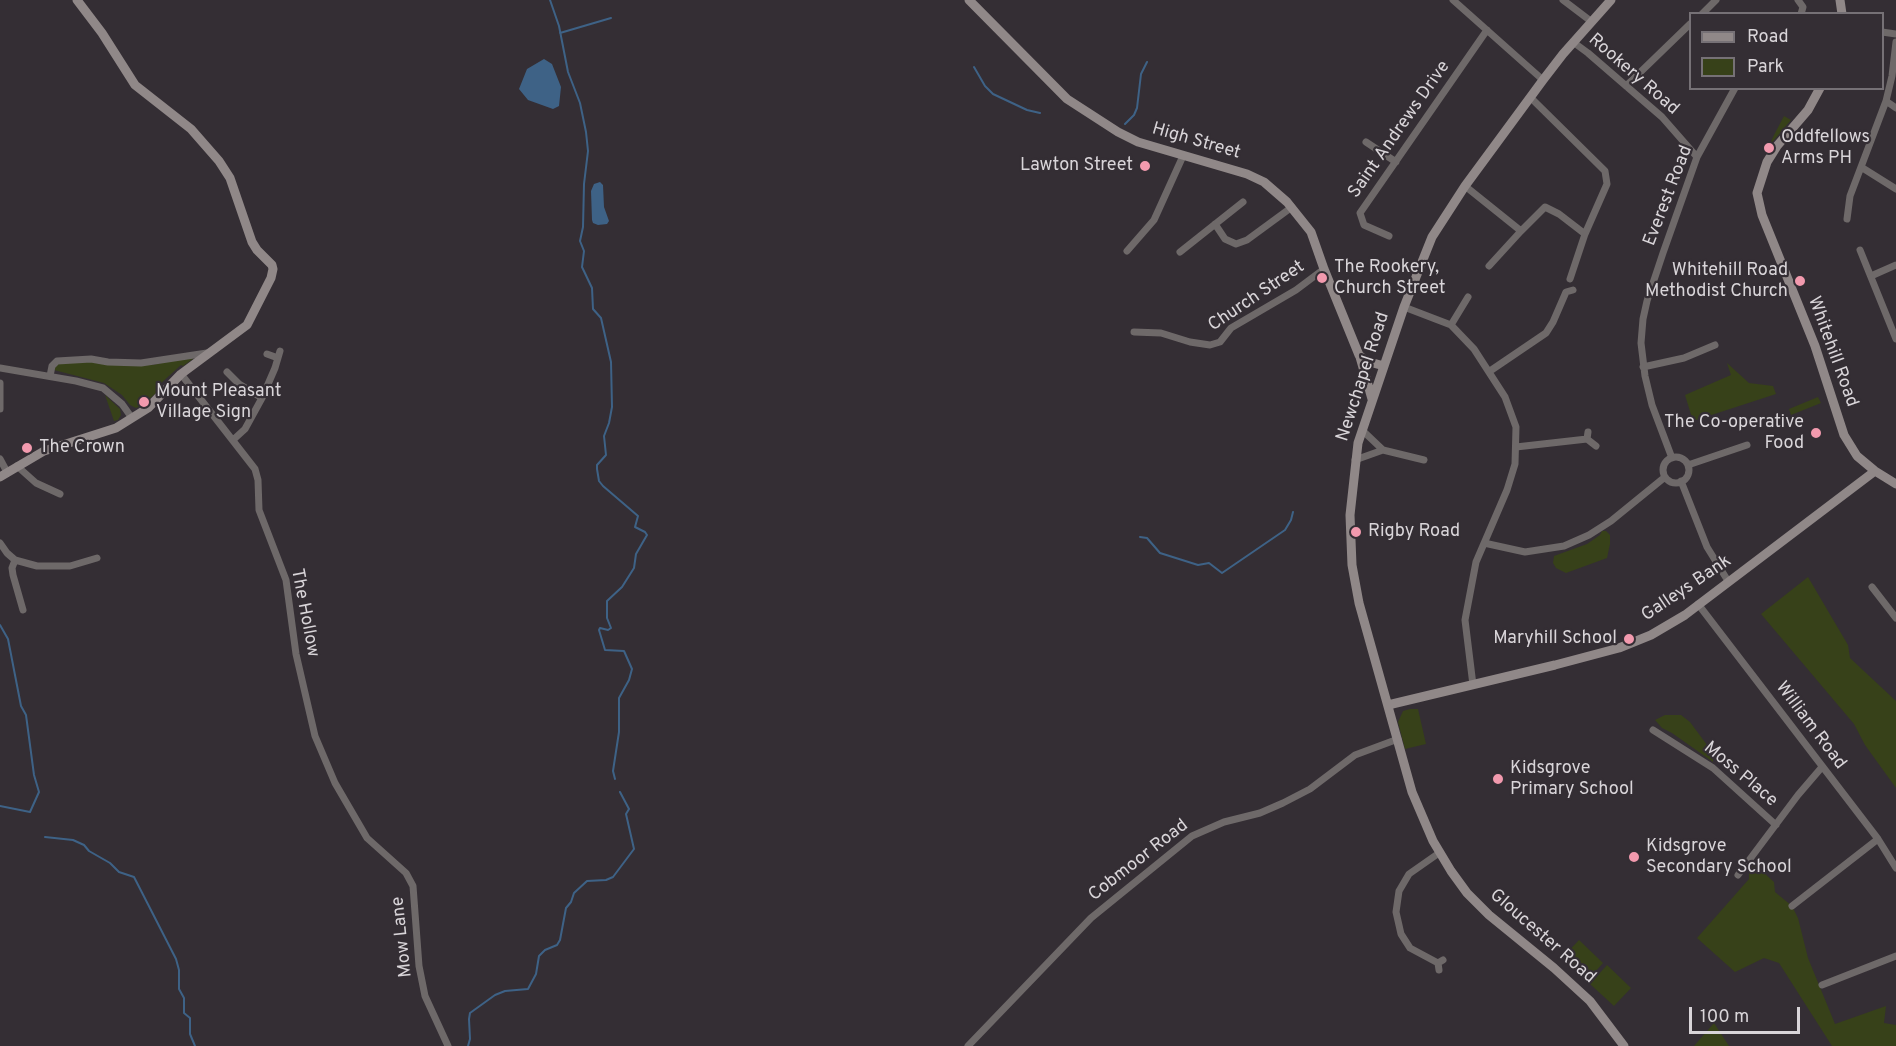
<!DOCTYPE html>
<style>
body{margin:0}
#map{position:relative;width:1896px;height:1046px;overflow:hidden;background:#342e34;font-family:Overpass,sans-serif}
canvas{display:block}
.legend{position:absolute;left:1689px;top:12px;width:195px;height:78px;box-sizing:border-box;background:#342e34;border:2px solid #767176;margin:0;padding:8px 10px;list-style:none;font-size:18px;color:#d9d5d9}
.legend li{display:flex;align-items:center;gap:12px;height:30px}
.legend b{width:30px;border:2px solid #767176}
.scale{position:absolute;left:1689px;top:1007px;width:111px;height:27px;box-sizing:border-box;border:3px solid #d9d5d9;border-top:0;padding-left:8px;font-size:18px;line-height:21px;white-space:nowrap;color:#d9d5d9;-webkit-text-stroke:4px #342e34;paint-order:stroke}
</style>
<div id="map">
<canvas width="1896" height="1046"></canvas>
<ul class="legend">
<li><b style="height:8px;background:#908888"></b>Road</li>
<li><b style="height:16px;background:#374119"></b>Park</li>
</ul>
<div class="scale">100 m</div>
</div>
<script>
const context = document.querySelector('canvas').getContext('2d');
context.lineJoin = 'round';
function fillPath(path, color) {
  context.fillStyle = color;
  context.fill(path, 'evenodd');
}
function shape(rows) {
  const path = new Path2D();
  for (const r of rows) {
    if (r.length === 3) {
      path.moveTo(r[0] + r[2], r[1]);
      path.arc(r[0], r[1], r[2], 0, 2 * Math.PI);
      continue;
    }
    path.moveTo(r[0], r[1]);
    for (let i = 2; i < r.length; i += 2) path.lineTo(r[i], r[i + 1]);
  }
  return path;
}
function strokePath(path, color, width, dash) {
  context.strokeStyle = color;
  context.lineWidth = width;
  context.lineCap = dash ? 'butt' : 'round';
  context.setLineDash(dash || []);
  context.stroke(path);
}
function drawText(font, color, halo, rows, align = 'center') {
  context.font = font + ' Overpass,sans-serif';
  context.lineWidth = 4.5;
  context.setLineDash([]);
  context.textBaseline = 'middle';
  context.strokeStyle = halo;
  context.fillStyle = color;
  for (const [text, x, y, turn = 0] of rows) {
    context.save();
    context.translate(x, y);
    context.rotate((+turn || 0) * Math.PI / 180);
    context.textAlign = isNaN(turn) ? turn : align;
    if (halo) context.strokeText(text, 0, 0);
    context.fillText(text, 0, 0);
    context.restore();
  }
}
const green = shape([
 [1784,116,1791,120,1769,146,1774,135],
 [197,356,183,366,181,365,159,385,156,393,141,406,136,408,130,405,122,395,104,383,54,370,57,364,71,361,152,365],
 [1727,363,1749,383,1773,386,1776,394,1693,421,1685,395,1731,375],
 [105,395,120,409,121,415,118,420,114,421],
 [1818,397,1821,403,1791,415,1789,409],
 [1602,531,1606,531,1610,535,1610,544,1607,558,1566,573,1556,568,1553,563,1554,556,1587,544,1600,535],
 [1808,577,1848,645,1850,658,1896,701,1896,788,1865,745,1854,724,1761,614],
 [1410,709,1418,709,1426,744,1405,749,1398,722,1403,711],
 [1665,715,1681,715,1690,722,1713,753,1713,762,1672,733,1662,728,1655,720],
 [1754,864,1774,882,1775,892,1792,906,1798,918,1808,958,1835,1024,1886,1006,1884,1023,1896,1025,1896,1046,1832,1046,1779,963,1764,958,1735,972,1697,938,1749,879,1749,868],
 [1579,940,1603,963,1587,981,1562,958],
 [1607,965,1631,988,1614,1006,1590,984],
 [1714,1023,1729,1046,1694,1046]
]);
const water = shape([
 [544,59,552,64,561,87,559,106,553,109,528,100,519,89,527,69],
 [600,182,603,185,604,207,609,221,607,224,598,225,593,223,592,220,591,191,594,184]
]);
const stream = shape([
 [550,0,559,26,568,72,580,103,586,132,588,151,584,184,583,227,580,241,584,251,582,267,592,288,593,309,601,318,611,362,612,407,609,423,604,436,606,455,597,465,597,469,599,481,603,486,638,516,635,527,645,532,647,535,636,554,634,568,622,587,607,601,607,618,611,628,608,630,600,628,599,630,605,650,624,651,632,669,629,680,619,698,619,732,613,771,615,779],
 [560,33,611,18],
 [974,67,985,86,993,94,1027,110,1040,113],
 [1125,124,1134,115,1137,108,1141,74,1147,62],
 [1140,537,1147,538,1160,553,1198,565,1209,563,1222,573,1285,530,1291,520,1293,512],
 [0,625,8,639,21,706,26,715,34,775,39,792,30,812,0,806],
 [45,837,73,840,84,845,89,851,110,863,119,872,134,877,176,959,179,970,179,989,184,998,184,1013,190,1018,190,1034,195,1046],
 [468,1046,470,1039,469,1019,470,1013,495,995,505,991,528,989,536,974,539,956,545,950,557,945,560,940,566,908,571,902,574,893,587,881,606,880,613,877,634,849,626,814,629,809,620,792]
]);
const street = shape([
 [1453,0,1543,80],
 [1563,0,1592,22],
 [1798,0,1803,7,1801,14],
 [1702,14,1716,0],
 [1882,32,1896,34],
 [1573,42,1588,53,1662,117,1697,157],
 [1626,86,1690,24],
 [1530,97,1605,171,1607,184,1585,234,1570,279],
 [1886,101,1896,108],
 [1366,142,1396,162],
 [1861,167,1896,189],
 [1465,186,1521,231,1545,207,1559,214,1585,234],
 [1847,219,1850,196,1886,101,1892,76,1896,42],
 [1215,224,1225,239,1236,244,1247,240,1292,207],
 [1389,236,1364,225,1360,213,1487,30],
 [1860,250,1896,339],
 [1127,251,1154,220,1183,156],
 [1180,252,1243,202],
 [1489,266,1521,231],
 [1871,276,1896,265],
 [1404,307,1451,325,1474,349,1505,397,1516,427,1515,464,1507,490,1476,562,1465,620,1473,685],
 [1451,325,1468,297],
 [1134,332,1161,333,1190,342,1210,345,1220,342,1231,328,1296,290,1324,269],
 [267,354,278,358],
 [1643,367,1684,358,1715,345],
 [0,368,76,381,103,388,122,404,132,418],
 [1490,371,1546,333,1553,322,1566,292,1573,290],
 [227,372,239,384,262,398],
 [181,374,255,469,258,480,259,510,286,580,296,654,315,736,335,783,367,838,406,873,413,886,419,966,425,996,448,1046],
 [50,376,52,366,57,361,91,359,108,362,141,363,207,353],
 [0,383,0,409],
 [1362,430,1383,450,1424,460],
 [1588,432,1587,439,1596,446],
 [233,440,245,429,262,398,275,368,280,351],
 [1516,447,1587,439],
 [1676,470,13],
 [1672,458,1652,405,1645,376,1641,343,1643,319,1647,301,1663,253,1697,157,1735,88],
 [0,459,7,472],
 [1355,460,1383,450],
 [1688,465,1747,445],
 [17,466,36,483,60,494],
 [1681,481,1707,547,1728,581],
 [0,543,7,553,15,560,37,566,70,566,97,558],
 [1484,543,1525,552,1564,546,1589,535,1611,521,1665,477],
 [15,560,12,568,13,575,23,610],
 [1872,587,1896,618],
 [1698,604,1878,839,1896,868],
 [1653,730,1713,768,1776,825],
 [1738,875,1798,795,1822,767],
 [1792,906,1878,839],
 [1438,963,1410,948,1401,934,1396,912,1399,891,1409,874,1439,853],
 [1439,970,1438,963,1443,960],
 [1822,985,1896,956],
 [968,1046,1091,918,1192,836,1224,822,1260,813,1283,803,1310,789,1355,755,1398,739]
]);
const secondary = shape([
 [969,0,1067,99,1118,132,1138,142,1247,174,1264,182,1287,202,1311,232,1324,269,1359,355,1366,361,1384,366],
 [1611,0,1563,54,1543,80,1465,186,1432,237,1404,307,1358,443,1350,515,1352,565,1359,603,1412,792,1433,841,1451,871,1467,893,1489,915,1554,968,1590,1001,1624,1046],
 [1840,0,1842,14],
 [1820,88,1808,110,1777,146,1767,162,1757,193,1762,215,1815,346,1844,435,1857,456,1875,471,1896,484],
 [1360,357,1372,399],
 [0,477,44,451,116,428,148,408,181,374,247,325,271,278,273,269,272,265,257,250,252,242,230,178,219,161,191,129,135,85,102,33,77,0],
 [1388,705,1555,665,1619,648,1651,635,1685,615,1875,471]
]);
const markers = [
 [1769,148,6,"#f29aae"],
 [1145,166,6,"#f29aae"],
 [1322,278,6,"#f29aae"],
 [1800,281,6,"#f29aae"],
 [144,402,6,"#f29aae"],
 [1816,433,6,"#f29aae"],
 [27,448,6,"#f29aae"],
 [1356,532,6,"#f29aae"],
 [1629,639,6,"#f29aae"],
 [1498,779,6,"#f29aae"],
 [1634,857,6,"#f29aae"]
];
const streetNames = [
 ["Rookery Road",1633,75,41],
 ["Saint Andrews Drive",1400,130,-55],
 ["High Street",1196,142,16],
 ["Everest Road",1669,196,-69],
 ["Church Street",1257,297,-34],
 ["Whitehill Road",1832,352,70],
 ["Newchapel Road",1364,377,-72],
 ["Galleys Bank",1687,589,-34],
 ["The Hollow",304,613,79],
 ["William Road",1810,726,53],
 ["Moss Place",1740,775,40],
 ["Cobmoor Road",1139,861,-38],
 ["Mow Lane",403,937,-96],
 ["Gloucester Road",1542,937,41]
];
const poiNames = [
 ["Oddfellows",1781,138],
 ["Arms PH",1781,159],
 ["Lawton Street",1133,166,"right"],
 ["The Rookery,",1334,268],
 ["Church Street",1334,289],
 ["Whitehill Road",1788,271,"right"],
 ["Methodist Church",1788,292,"right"],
 ["Mount Pleasant",156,392],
 ["Village Sign",156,413],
 ["The Co-operative",1804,423,"right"],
 ["Food",1804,444,"right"],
 ["The Crown",39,448],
 ["Rigby Road",1368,532],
 ["Maryhill School",1617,639,"right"],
 ["Kidsgrove",1510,769],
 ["Primary School",1510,790],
 ["Kidsgrove",1646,847],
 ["Secondary School",1646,868]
];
fillPath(green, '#374119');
fillPath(water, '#3e6286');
strokePath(stream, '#3e6286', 2);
strokePath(street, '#6e6969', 7);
strokePath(secondary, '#908888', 9);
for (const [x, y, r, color] of markers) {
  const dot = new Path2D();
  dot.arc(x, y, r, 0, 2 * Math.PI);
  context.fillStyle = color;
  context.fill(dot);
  strokePath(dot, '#342e34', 2);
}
drawText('18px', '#d9d5d9', '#342e34', streetNames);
drawText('18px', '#d9d5d9', '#342e34', poiNames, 'left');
</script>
